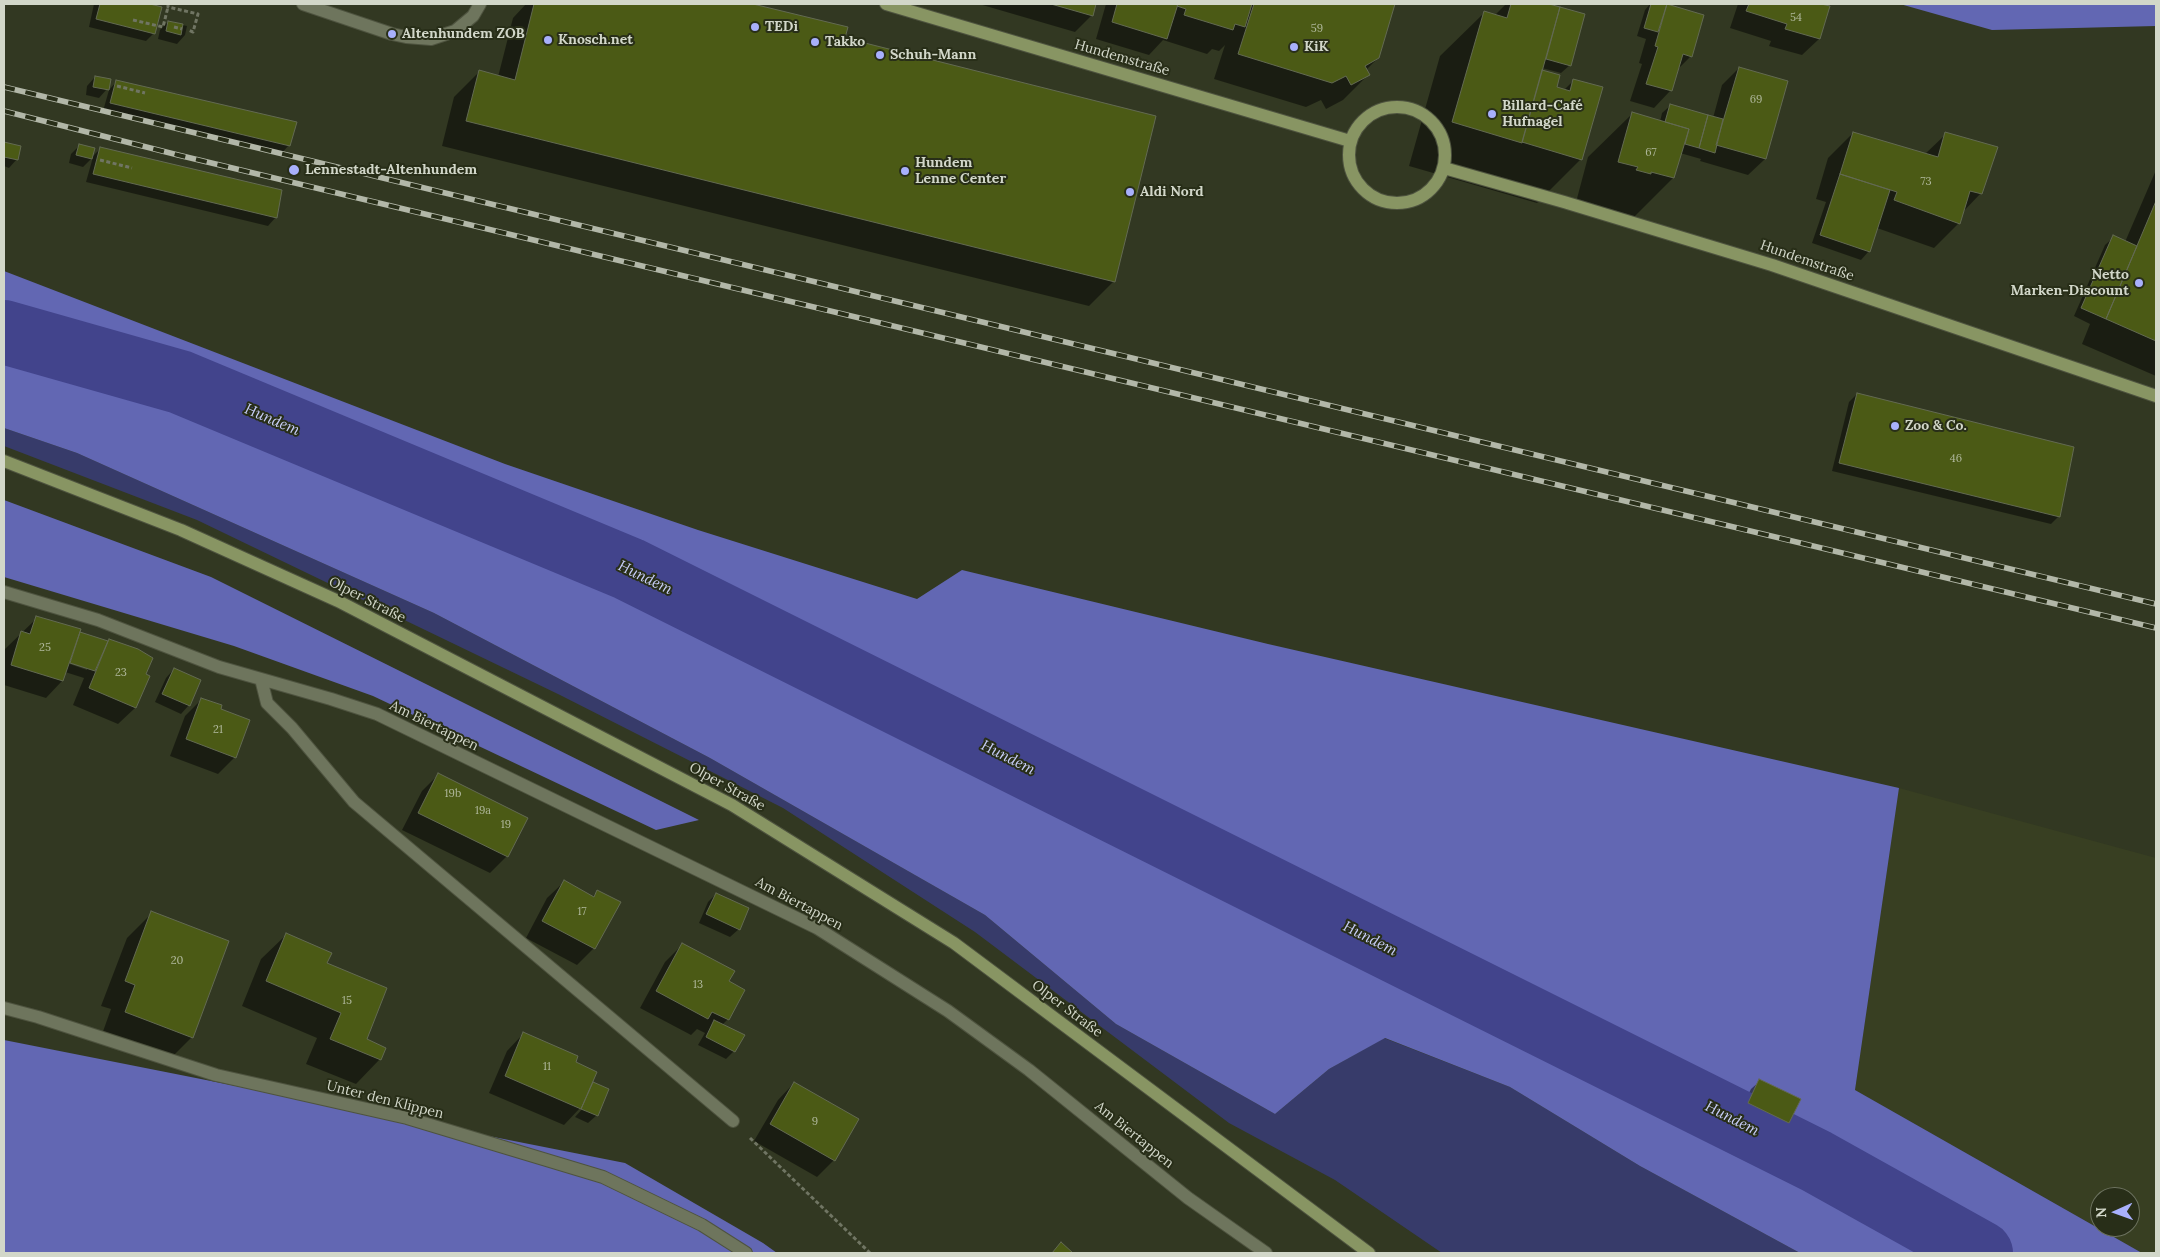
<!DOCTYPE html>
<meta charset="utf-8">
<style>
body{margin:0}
#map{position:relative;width:2160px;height:1257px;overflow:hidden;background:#323822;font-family:Lora,serif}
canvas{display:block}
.frame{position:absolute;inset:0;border:5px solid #d2d7c9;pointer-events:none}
.north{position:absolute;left:2090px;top:1187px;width:50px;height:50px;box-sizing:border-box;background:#282e18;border:1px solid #6c725f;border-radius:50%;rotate:268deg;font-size:14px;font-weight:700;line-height:20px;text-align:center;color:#d2d7c9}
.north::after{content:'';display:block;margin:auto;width:18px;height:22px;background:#a8b0fc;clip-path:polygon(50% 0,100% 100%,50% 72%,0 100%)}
</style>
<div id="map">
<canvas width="2160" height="1257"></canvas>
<div class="frame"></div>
<div class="north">N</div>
</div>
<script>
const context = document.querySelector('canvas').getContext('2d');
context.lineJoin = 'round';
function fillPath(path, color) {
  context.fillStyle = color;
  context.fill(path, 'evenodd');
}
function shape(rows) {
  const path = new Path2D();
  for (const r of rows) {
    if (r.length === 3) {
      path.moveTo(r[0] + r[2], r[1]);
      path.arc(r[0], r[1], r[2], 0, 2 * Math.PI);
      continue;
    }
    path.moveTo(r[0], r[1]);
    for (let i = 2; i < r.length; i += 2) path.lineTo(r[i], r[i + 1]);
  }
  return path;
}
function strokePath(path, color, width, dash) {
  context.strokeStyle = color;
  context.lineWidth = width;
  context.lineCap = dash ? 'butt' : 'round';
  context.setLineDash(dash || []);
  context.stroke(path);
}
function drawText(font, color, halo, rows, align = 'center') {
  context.font = font + ' Lora,serif';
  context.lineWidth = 4;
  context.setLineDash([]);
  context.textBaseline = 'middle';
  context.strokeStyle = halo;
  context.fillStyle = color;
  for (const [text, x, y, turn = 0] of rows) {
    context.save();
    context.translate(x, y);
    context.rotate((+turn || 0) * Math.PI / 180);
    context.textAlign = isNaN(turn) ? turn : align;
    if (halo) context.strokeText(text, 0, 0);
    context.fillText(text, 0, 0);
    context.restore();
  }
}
const built = shape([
 [1899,788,2156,858,2156,1253,2142,1253,1855,1090],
 [2100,1197,2130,1197,2130,1227,2100,1227]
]);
const green = shape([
 [4,428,77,453,434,613,710,758,985,915,1116,1024,1275,1114,1329,1069,1384,1038,1510,1087,1640,1166,1800,1253,1442,1253,1335,1180,1229,1123,975,932,783,808,560,695,197,520,4,446]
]);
const forest = shape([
 [1900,4,2156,4,2156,26,1992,30],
 [4,271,505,464,698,530,917,599,962,570,1268,644,1899,788,1855,1090,2142,1253,1800,1253,1640,1166,1510,1087,1385,1038,1329,1069,1275,1114,1116,1024,985,915,710,758,434,613,77,453,4,428],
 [4,500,211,577,699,820,656,830,373,696,234,646,4,577],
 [4,1040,625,1163,763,1243,777,1253,4,1253]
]);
const shadow = shape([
 [94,4,145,4,160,8,154,33,146,41,89,27],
 [526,4,748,4,846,28,844,39,1114,281,1089,306,442,146,454,97,479,72,498,77,513,18],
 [979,4,1095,4,1091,16,1075,32],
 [1106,4,1394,4,1378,58,1366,70,1368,75,1343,100,1326,109,1321,100,1306,107,1214,79,1225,45,1219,51,1212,49,1207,54,1163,40,1149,55,1096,39],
 [1506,4,1545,4,1584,15,1570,65,1561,73,1542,68,1541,71,1556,88,1564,90,1574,80,1581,159,1537,203,1409,166,1440,56,1484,13,1494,16],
 [1650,4,1660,4,1703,16,1691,56,1676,71,1670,91,1654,108,1630,101,1642,64,1639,63,1646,39,1637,36,1645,10],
 [1738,4,1817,4,1828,7,1819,39,1802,55,1769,46,1771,41,1730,28],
 [168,22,187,26,185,35,177,44,158,39,160,30],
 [1739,68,1787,82,1765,159,1748,175,1700,161,1701,159,1680,153,1673,178,1629,222,1575,206,1588,157,1632,114,1660,122,1662,113,1671,105,1713,118,1722,85],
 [95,77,107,89,99,98,86,95,87,86],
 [117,81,289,145,281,154,103,111,109,90],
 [1853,133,1925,154,1946,134,1981,193,1962,213,1959,223,1934,248,1877,228,1869,251,1861,260,1812,243,1826,202,1816,199,1828,158],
 [4,143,20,147,17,159,9,168,4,166],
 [79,146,91,158,101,148,276,217,268,226,86,182,93,157,83,167,69,163,71,154],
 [2156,170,2156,376,2082,344,2090,324,2074,316,2105,245,2114,237,2125,242],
 [1857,394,2059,516,2051,524,1832,471,1849,402],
 [37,618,77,637,80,633,107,642,109,640,148,677,135,708,118,724,73,705,84,678,65,672,62,681,46,698,4,685,5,649],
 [64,660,87,668,87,670,64,662],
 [174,669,189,705,181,714,155,702,166,678],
 [202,699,219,710,235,757,218,774,170,756,185,716],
 [439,774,526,818,507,856,490,873,402,830,422,791],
 [564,882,592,897,598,892,594,948,577,965,526,938,547,898],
 [716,894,739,929,730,937,699,923,708,902],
 [152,913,192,1037,167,1062,101,1037,111,1009,101,1006,127,938],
 [286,935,326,963,365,1040,380,1059,356,1084,306,1064,317,1038,242,1006,261,959],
 [682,945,727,982,728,1019,722,1025,734,1051,726,1059,698,1045,705,1033,697,1029,691,1035,640,1008,665,962],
 [523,1034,574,1063,591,1082,608,1089,597,1115,588,1123,575,1117,584,1107,581,1107,564,1125,489,1093,507,1051],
 [1760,1081,1799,1100,1788,1122,1779,1131,1740,1111,1751,1089],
 [794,1083,858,1120,834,1160,817,1177,754,1141,778,1100]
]);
const river = shape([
 [4,332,180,382,629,569,1816,1161,1981,1253]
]);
const building = shape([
 [100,4,150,4,162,7,155,34,96,19,100,4],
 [534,4,753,4,848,27,845,38,1156,116,1115,282,466,121,479,70,515,80,534,4],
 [1051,4,1096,4,1093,16,1051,4],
 [1117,4,1178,4,1167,39,1112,22,1117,4],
 [1178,4,1252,4,1245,27,1235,24,1233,30,1184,15,1186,9,1177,6,1178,4],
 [1254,4,1395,4,1379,58,1365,66,1370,75,1351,85,1346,76,1332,83,1238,54,1254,4],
 [1511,4,1549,4,1560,7,1522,143,1452,122,1484,11,1507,18,1511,4],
 [1651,4,1667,4,1658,32,1644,28,1651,4],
 [1667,4,1704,15,1692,57,1683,54,1672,91,1646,84,1658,47,1655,46,1667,4],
 [1749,4,1821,4,1830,6,1820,39,1785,29,1787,24,1746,11,1749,4],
 [1560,7,1585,14,1571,66,1546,59,1560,7],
 [168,21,183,24,181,35,166,31,168,21],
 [1739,67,1788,81,1766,159,1716,145,1739,67],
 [1542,70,1560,75,1557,87,1570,91,1573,79,1603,87,1582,160,1522,142,1542,70],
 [95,76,111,79,109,90,93,87,95,76],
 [116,80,297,122,290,146,110,103,116,80],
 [1670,104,1708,115,1699,148,1685,144,1689,129,1665,122,1670,104],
 [1632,112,1689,129,1674,178,1651,172,1651,174,1636,170,1638,167,1618,162,1632,112],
 [1708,115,1723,119,1715,153,1699,148,1708,115],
 [1853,132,1938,157,1945,132,1998,147,1982,194,1970,191,1960,224,1894,200,1897,192,1840,174,1853,132],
 [4,142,21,146,18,160,4,157,4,142],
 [79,144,95,148,92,159,76,155,79,144],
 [100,147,282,190,277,218,93,174,100,147],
 [1840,174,1890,190,1870,252,1820,235,1840,174],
 [2156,201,2156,341,2106,319,2156,201],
 [2113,235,2137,246,2106,319,2081,308,2113,235],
 [1857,393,2074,447,2060,517,1839,463,1857,393],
 [36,616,81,629,63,681,11,665,21,631,30,634,36,616],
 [80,632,108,641,95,671,70,663,80,632],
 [109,639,138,649,153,658,146,674,150,676,136,708,89,688,109,639],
 [174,668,201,680,190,706,162,694,174,668],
 [201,698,222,705,221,709,250,720,236,758,186,739,201,698],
 [438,773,528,818,508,857,418,813,438,773],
 [564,880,594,897,597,890,621,902,595,949,542,921,564,880],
 [716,893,749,908,740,930,706,914,716,893],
 [151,911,229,941,193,1038,125,1012,135,985,125,981,151,911],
 [286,933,332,953,327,963,387,988,367,1039,386,1048,381,1060,330,1039,341,1013,266,981,286,933],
 [682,943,735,971,729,981,745,990,729,1020,712,1012,708,1019,656,991,682,943],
 [714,1020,745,1035,735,1052,706,1037,714,1020],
 [523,1032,578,1056,576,1062,597,1072,581,1109,505,1076,523,1032],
 [1759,1079,1801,1099,1789,1123,1748,1103,1759,1079],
 [593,1082,609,1089,598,1116,581,1109,593,1082],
 [794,1082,859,1119,835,1161,770,1124,794,1082],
 [1061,1242,1073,1253,1052,1253,1061,1242]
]);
const path = shape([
 [168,4,168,7,198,14,193,32,188,30],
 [133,20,163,27,168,7],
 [174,27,182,29],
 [117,86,145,93],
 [100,160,132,168],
 [750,1138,870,1253]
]);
const minor = shape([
 [303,4,392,34,406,37,431,39,455,31,473,16,480,4],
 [4,592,98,620,219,667,331,699,377,714,817,928,948,1011,1029,1070,1188,1198,1266,1253],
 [261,679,267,703,292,728,354,802,733,1121],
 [4,1008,38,1017,216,1075,407,1118,603,1177,702,1225,746,1253]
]);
const major = shape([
 [886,4,1350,141],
 [1397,155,48],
 [1444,168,1564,202,1772,265,2156,396],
 [4,461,181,530,338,601,732,805,954,943,1369,1253]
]);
const rail = shape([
 [4,87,2156,604],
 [4,111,178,155,2156,628]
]);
const markers = [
 [755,27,5,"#a8b0fc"],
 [392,34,5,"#a8b0fc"],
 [548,40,5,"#a8b0fc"],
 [815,42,5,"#a8b0fc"],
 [1294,47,5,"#a8b0fc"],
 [880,55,5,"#a8b0fc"],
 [1492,114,5,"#a8b0fc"],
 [294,170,6,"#a8b0fc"],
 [905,171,5,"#a8b0fc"],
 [1130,192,5,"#a8b0fc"],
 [2139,283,5,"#a8b0fc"],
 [1895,426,5,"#a8b0fc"]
];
const numberNames = [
 ["54",1796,18],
 ["59",1317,29],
 ["69",1756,100],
 ["67",1651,153],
 ["73",1926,182],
 ["46",1956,459],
 ["25",45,648],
 ["23",121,673],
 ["21",218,730],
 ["19b",453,794],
 ["19a",483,811],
 ["19",506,825],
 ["17",582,912],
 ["20",177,961],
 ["13",698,985],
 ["15",347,1001],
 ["11",547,1067],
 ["9",815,1122]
];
const poiNames = [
 ["TEDi",765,27],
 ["Altenhundem ZOB",402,34],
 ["Knosch.net",558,40],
 ["Takko",825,42],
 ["KiK",1304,47],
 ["Schuh-Mann",890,55],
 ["Billard-Café",1502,106],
 ["Hufnagel",1502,122],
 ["Hundem",915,163],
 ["Lenne Center",915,179],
 ["Lennestadt-Altenhundem",305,170],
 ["Aldi Nord",1140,192],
 ["Netto",2129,275,"right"],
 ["Marken-Discount",2129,291,"right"],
 ["Zoo & Co.",1905,426]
];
const streetNames = [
 ["Hundemstraße",1122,58,16],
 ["Hundemstraße",1807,261,19],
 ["Olper Straße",367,600,27],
 ["Am Biertappen",434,726,26],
 ["Olper Straße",727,787,29],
 ["Am Biertappen",799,904,28],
 ["Olper Straße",1067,1009,37],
 ["Unter den Klippen",385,1100,14],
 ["Am Biertappen",1134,1135,39]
];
const waterNames = [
 ["Hundem",272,420,23],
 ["Hundem",645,578,26],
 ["Hundem",1008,758,27],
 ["Hundem",1370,939,27],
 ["Hundem",1732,1119,27]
];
fillPath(built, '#383f22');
fillPath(green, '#373b6a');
fillPath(forest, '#6267b3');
fillPath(shadow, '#0007');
strokePath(river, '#42448c', 64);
fillPath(building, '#4b5a15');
strokePath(building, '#636a52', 1);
strokePath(minor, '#4e533f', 14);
strokePath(major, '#4e533f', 14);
strokePath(path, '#707563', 3, [4, 2.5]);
strokePath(minor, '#6e755d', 12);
strokePath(major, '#889563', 12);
strokePath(rail, '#b2b7a8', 5.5);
strokePath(rail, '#282e18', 4, [11]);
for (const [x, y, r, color] of markers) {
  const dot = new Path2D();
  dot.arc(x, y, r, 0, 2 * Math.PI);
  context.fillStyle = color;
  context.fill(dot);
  strokePath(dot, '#282e18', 2);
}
drawText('11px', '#b0b89c', null, numberNames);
drawText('bold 14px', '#d2d7c9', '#282e18', poiNames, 'left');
drawText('14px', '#d2d7c9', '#282e18', streetNames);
drawText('italic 15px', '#c8cef8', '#282e18', waterNames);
</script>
